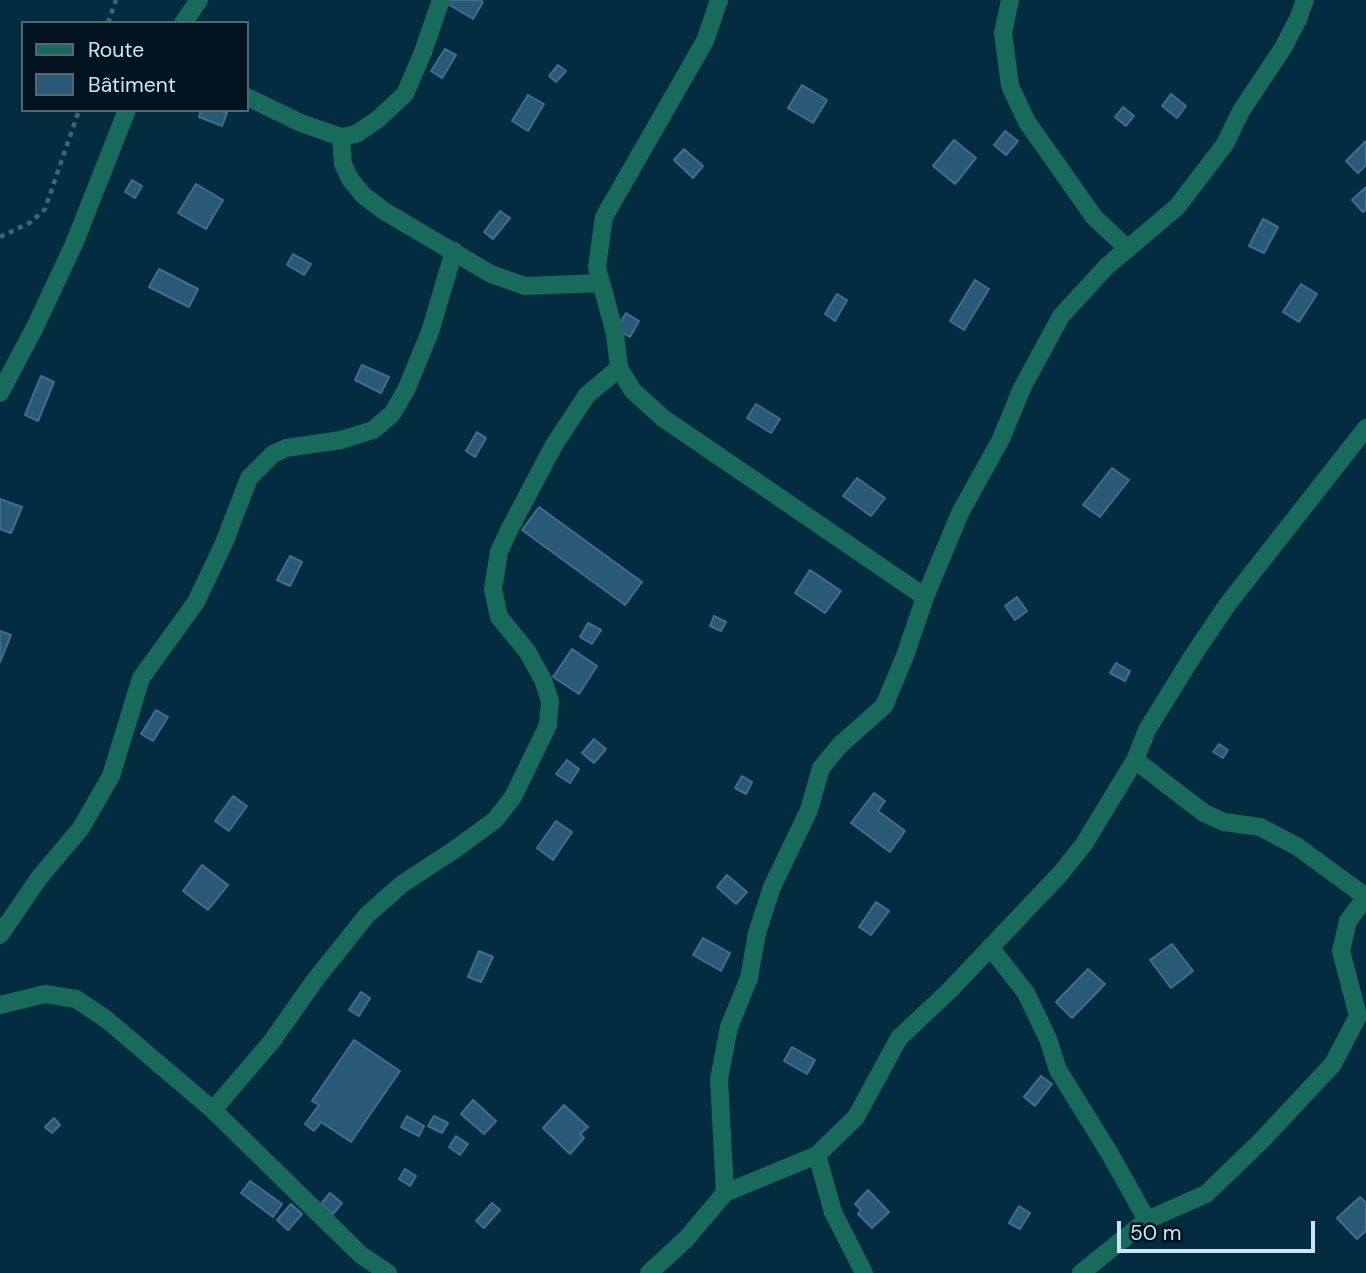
<!DOCTYPE html>
<meta charset="utf-8">
<style>
body{margin:0}
#map{position:relative;width:1366px;height:1273px;overflow:hidden;background:#042c40;font-family:"DM Sans",sans-serif}
canvas{display:block}
.legend{position:absolute;left:21px;top:21px;width:228px;height:91px;box-sizing:border-box;background:#01131e;border:2px solid #536774;margin:0;padding:9px 12px;list-style:none;font-size:21px;color:#cde6f6}
.legend li{display:flex;align-items:center;gap:14px;height:35px}
.legend b{width:35px;border:2px solid #536774}
.scale{position:absolute;left:1117px;top:1221px;width:198px;height:32px;box-sizing:border-box;border:4px solid #cde6f6;border-top:0;padding-left:9px;font-size:21px;line-height:24px;white-space:nowrap;color:#cde6f6;-webkit-text-stroke:5px #01131e;paint-order:stroke}
</style>
<div id="map">
<canvas width="1366" height="1273"></canvas>
<ul class="legend">
<li><b style="height:9px;background:#186a5a"></b>Route</li>
<li><b style="height:19px;background:#295976"></b>Bâtiment</li>
</ul>
<div class="scale">50 m</div>
</div>
<script>
const context = document.querySelector('canvas').getContext('2d');
context.lineJoin = 'round';
function fillPath(path, color) {
  context.fillStyle = color;
  context.fill(path, 'evenodd');
}
function shape(rows) {
  const path = new Path2D();
  for (const r of rows) {
    path.moveTo(r[0], r[1]);
    for (let i = 2; i < r.length; i += 2) path.lineTo(r[i], r[i + 1]);
  }
  return path;
}
function strokePath(path, color, width, dash) {
  context.strokeStyle = color;
  context.lineWidth = width;
  context.lineCap = dash ? 'butt' : 'round';
  context.setLineDash(dash || []);
  context.stroke(path);
}
const building = shape([
 [450,0,480,0,483,2,473,19,448,4,450,0],
 [445,49,456,55,442,78,431,71,445,49],
 [558,65,566,71,556,82,549,76,558,65],
 [802,85,827,100,813,123,788,108,802,85],
 [1171,94,1186,106,1177,118,1162,106,1171,94],
 [528,95,544,104,528,131,512,121,528,95],
 [1123,107,1134,116,1126,126,1115,117,1123,107],
 [201,110,220,110,227,113,222,126,199,117,201,110],
 [1005,131,1018,141,1006,155,994,145,1005,131],
 [954,140,976,158,955,184,933,166,954,140],
 [1366,141,1366,165,1358,173,1346,161,1366,141],
 [684,149,703,166,693,178,674,160,684,149],
 [132,180,142,186,135,198,125,192,132,180],
 [196,184,223,200,206,229,178,213,196,184],
 [1366,187,1366,209,1363,212,1352,200,1366,187],
 [500,211,510,218,493,239,484,232,500,211],
 [1263,219,1278,227,1264,253,1249,246,1263,219],
 [293,254,311,264,304,275,287,265,293,254],
 [159,269,198,289,189,307,149,287,159,269],
 [975,280,989,289,964,330,950,321,975,280],
 [1301,284,1317,294,1299,322,1283,312,1301,284],
 [837,294,847,300,835,321,825,314,837,294],
 [626,313,639,321,630,337,616,329,626,313],
 [362,365,389,377,381,393,355,380,362,365],
 [41,376,54,382,38,421,25,415,41,376],
 [756,404,780,419,771,433,747,418,756,404],
 [477,432,486,438,475,457,466,451,477,432],
 [1112,468,1129,480,1100,517,1083,505,1112,468],
 [857,478,885,498,871,516,843,496,857,478],
 [0,499,22,507,11,533,0,529,0,499],
 [539,507,642,582,625,605,522,530,539,507],
 [290,556,302,562,290,586,277,580,290,556],
 [810,570,841,591,825,613,795,593,810,570],
 [1017,597,1027,611,1015,620,1005,606,1017,597],
 [714,616,726,622,721,631,710,626,714,616],
 [588,623,601,630,592,644,580,637,588,623],
 [0,631,11,635,0,662,0,631],
 [572,649,597,666,579,694,553,677,572,649],
 [1116,663,1130,671,1125,681,1110,673,1116,663],
 [156,710,168,717,153,741,141,734,156,710],
 [594,739,606,749,594,763,582,753,594,739],
 [1219,744,1228,750,1223,758,1213,752,1219,744],
 [567,760,579,769,570,783,556,774,567,760],
 [742,776,752,782,746,794,735,788,742,776],
 [874,793,885,801,878,811,905,831,890,852,851,823,874,793],
 [233,796,247,806,229,831,215,821,233,796],
 [556,821,572,832,553,860,537,848,556,821],
 [202,865,228,885,208,910,183,891,202,865],
 [727,875,747,892,736,904,717,887,727,875],
 [876,902,889,911,871,935,859,927,876,902],
 [703,938,730,953,721,971,693,955,703,938],
 [1172,944,1193,971,1171,988,1150,960,1172,944],
 [479,951,493,957,481,982,468,977,479,951],
 [1088,969,1105,984,1072,1018,1056,1002,1088,969],
 [361,992,370,998,359,1016,349,1010,361,992],
 [354,1040,400,1071,351,1142,321,1122,314,1131,305,1124,319,1105,312,1101,354,1040],
 [792,1047,815,1060,807,1074,784,1061,792,1047],
 [1041,1076,1052,1084,1035,1106,1024,1097,1041,1076],
 [473,1100,496,1121,484,1134,461,1114,473,1100],
 [564,1105,588,1127,580,1134,584,1138,570,1154,543,1128,564,1105],
 [407,1116,424,1126,419,1136,401,1127,407,1116],
 [434,1116,448,1123,442,1133,428,1126,434,1116],
 [54,1118,60,1125,52,1133,45,1127,54,1118],
 [456,1136,468,1144,460,1155,449,1147,456,1136],
 [405,1169,416,1176,410,1186,399,1179,405,1169],
 [250,1181,282,1204,273,1217,241,1193,250,1181],
 [868,1190,889,1212,872,1228,858,1214,861,1210,855,1204,868,1190],
 [330,1193,342,1203,333,1214,321,1204,330,1193],
 [1360,1197,1366,1203,1366,1231,1357,1239,1337,1218,1360,1197],
 [492,1203,500,1210,484,1228,476,1221,492,1203],
 [291,1204,302,1214,288,1230,277,1220,291,1204],
 [1019,1206,1030,1213,1020,1229,1009,1223,1019,1206]
]);
const path = shape([
 [108,23,116,0],
 [0,237,31,222,45,209,79,110]
]);
const minor = shape([
 [719,0,705,41,604,217,597,267,615,334,619,368,633,391,663,418,925,597],
 [1010,0,1003,33,1010,86,1027,122,1094,217,1128,249],
 [183,23,199,0],
 [247,97,301,123,341,137,356,134,377,120,405,94,423,52,441,0],
 [341,137,343,164,350,179,363,195,384,211,491,274,525,286,601,283],
 [0,393,35,327,74,244,127,110],
 [1135,760,1204,813,1224,822,1260,827,1298,847,1366,897],
 [0,935,39,878,81,828,111,776,141,678,196,602,224,543,249,478,273,454,286,448,341,440,373,430,392,414,406,390,430,332,454,251],
 [990,947,1026,993,1048,1039,1058,1070,1110,1154,1147,1220],
 [0,1005,45,994,76,999,106,1019,213,1110,361,1255,388,1273],
 [213,1110,272,1041,315,980,367,915,402,884,454,850,495,820,513,797,548,725,550,701,543,680,527,651,499,617,493,589,499,552,509,530,554,445,587,395,619,368],
 [817,1155,833,1212,864,1273],
 [725,1193,817,1155,856,1117,899,1038,950,990,1061,873,1084,844,1135,760,1147,730,1192,657,1227,605,1366,428],
 [649,1273,686,1239,725,1193,719,1079,729,1027,749,978,757,933,772,887,809,810,821,768,840,745,884,706,905,656,925,597,960,513,1001,439,1022,388,1061,316,1107,266,1177,207,1225,144,1241,111,1283,48,1298,19,1305,0],
 [1081,1273,1147,1220,1206,1194,1262,1140,1333,1064,1358,1016,1341,951,1348,921,1366,897]
]);
fillPath(building, '#295976');
strokePath(building, '#3e6f8c', 2);
strokePath(path, '#416477', 4.5, [5, 5]);
strokePath(minor, '#186a5a', 18);
</script>
